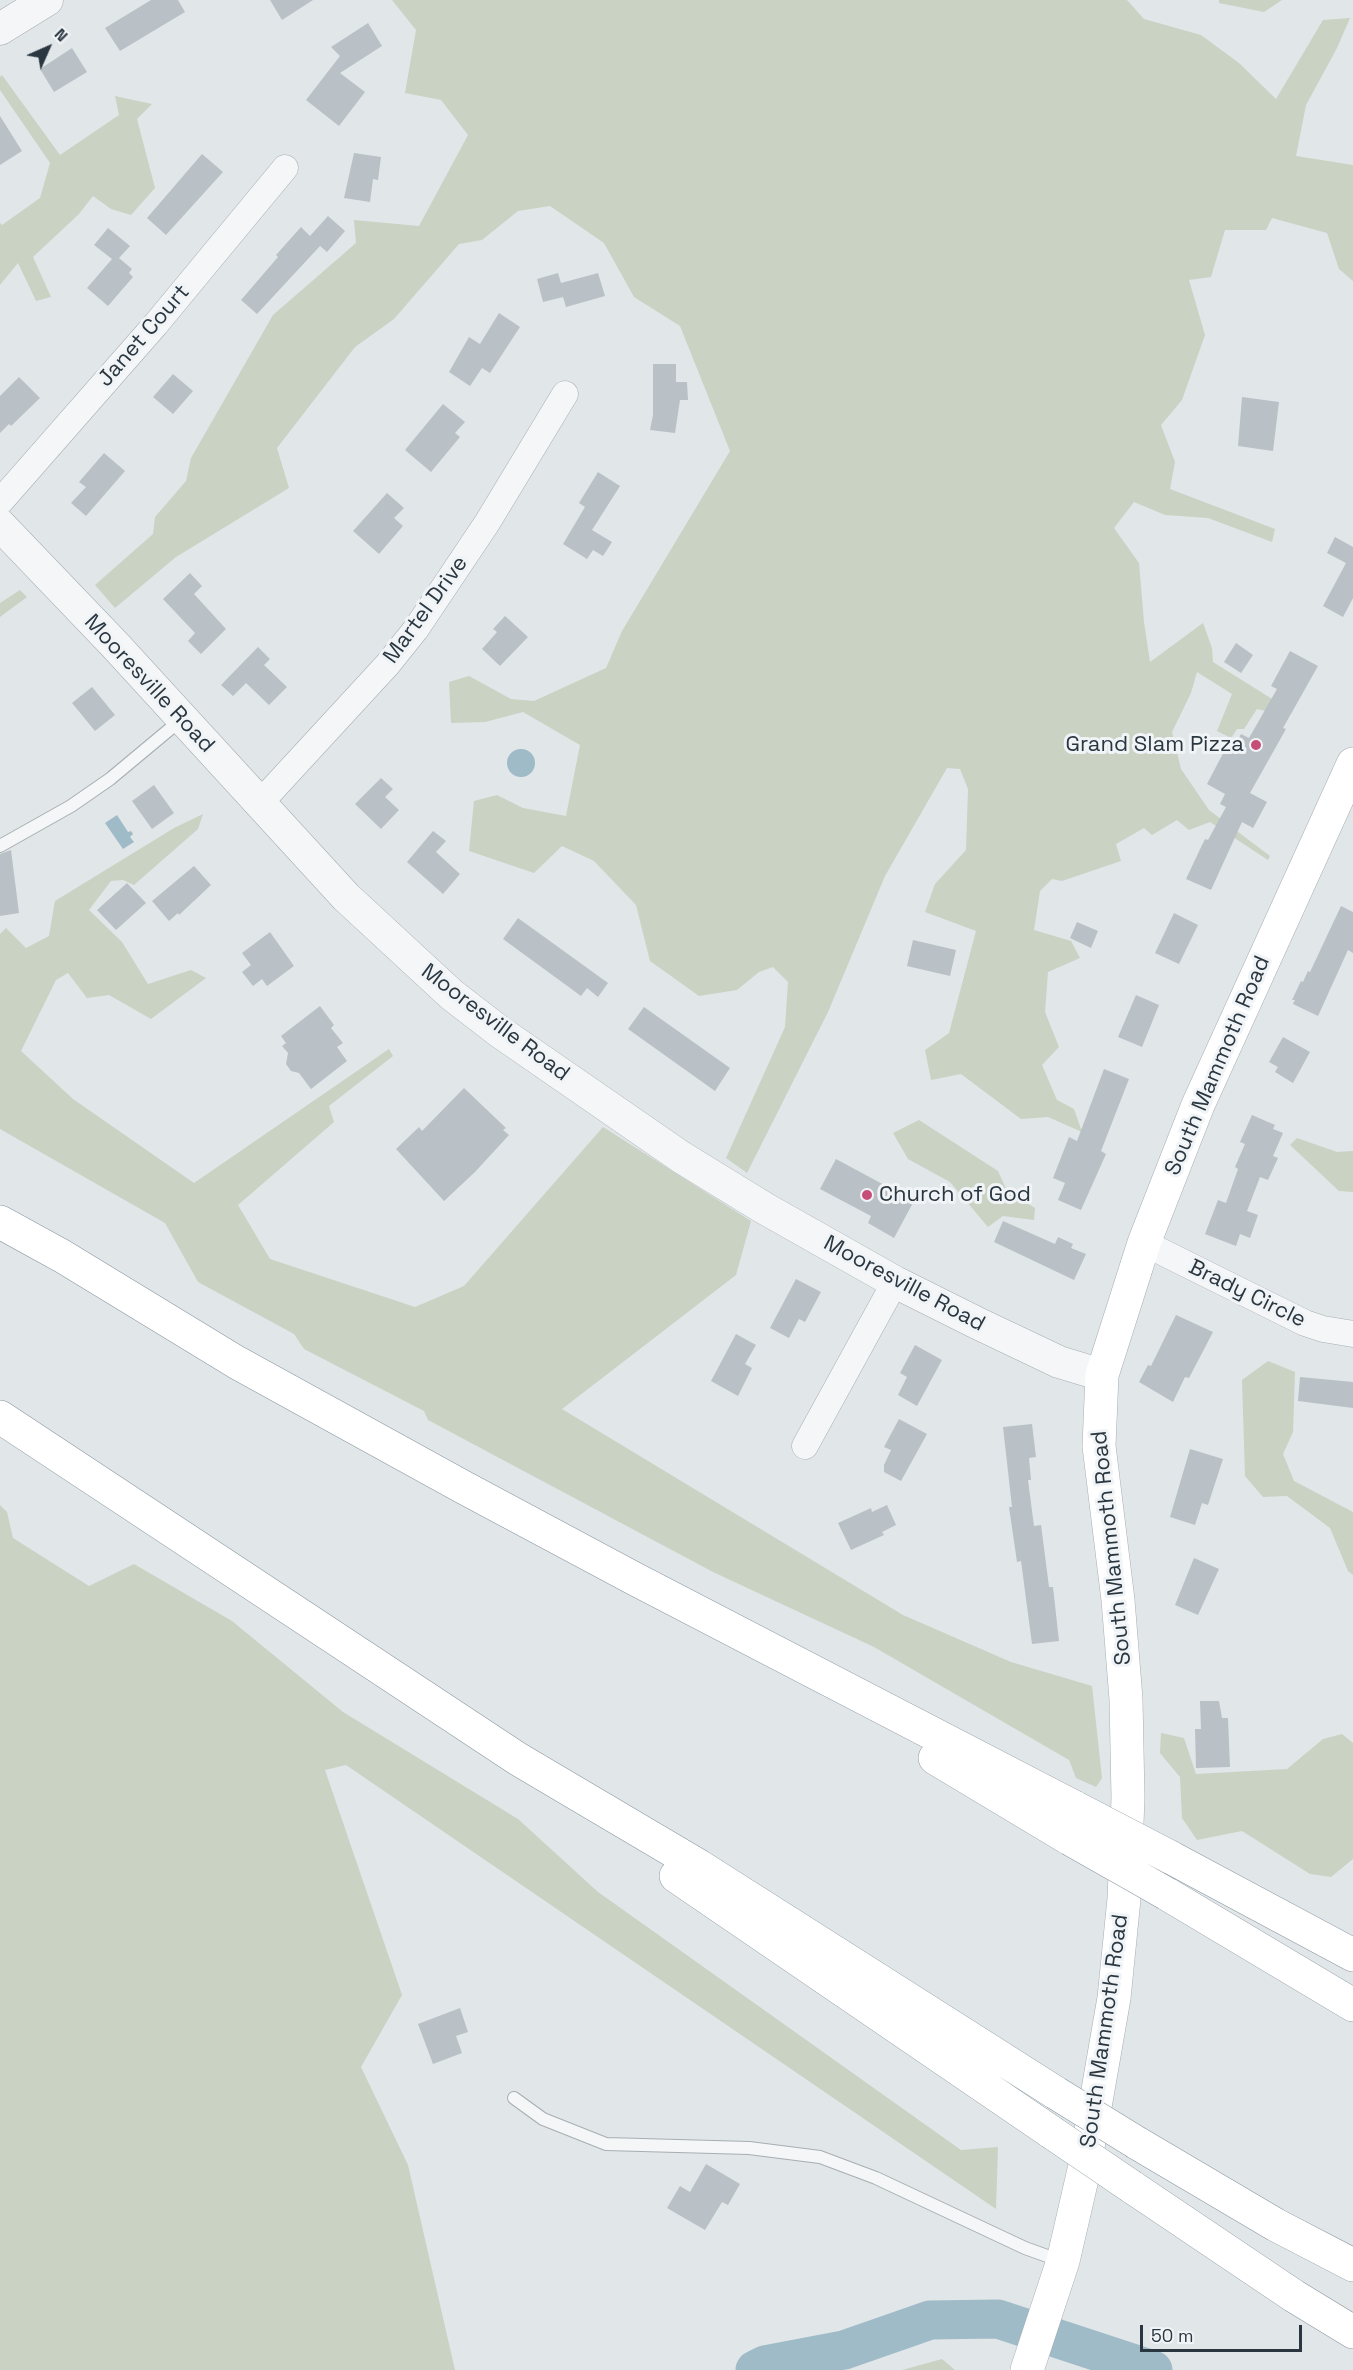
<!DOCTYPE html>
<style>
body{margin:0}
#map{position:relative;width:1353px;height:2370px;overflow:hidden;background:#e1e6e9;font-family:"Space Grotesk",sans-serif}
canvas{display:block}
.north{position:absolute;left:18px;top:18px;width:60px;height:60px;-webkit-text-stroke:4px #f1f4f7;paint-order:stroke;rotate:45deg;font-size:16px;font-weight:700;line-height:24px;text-align:center;color:#2a3740}
.north::after{content:'';display:block;margin:auto;width:21px;height:27px;background:#2a3740;clip-path:polygon(50% 0,100% 100%,50% 72%,0 100%)}
.scale{position:absolute;left:1140px;top:2325px;width:162px;height:27px;box-sizing:border-box;border:3px solid #2a3740;border-top:0;padding-left:8px;font-size:18px;line-height:21px;white-space:nowrap;color:#2a3740;-webkit-text-stroke:4px #f1f4f7;paint-order:stroke}
</style>
<div id="map">
<canvas width="1353" height="2370"></canvas>
<div class="north">N</div>
<div class="scale">50 m</div>
</div>
<script>
const context = document.querySelector('canvas').getContext('2d');
context.lineJoin = 'round';
function fillPath(path, color) {
  context.fillStyle = color;
  context.fill(path, 'evenodd');
}
function shape(rows) {
  const path = new Path2D();
  for (const r of rows) {
    if (r.length === 3) {
      path.moveTo(r[0] + r[2], r[1]);
      path.arc(r[0], r[1], r[2], 0, 2 * Math.PI);
      continue;
    }
    path.moveTo(r[0], r[1]);
    for (let i = 2; i < r.length; i += 2) path.lineTo(r[i], r[i + 1]);
  }
  return path;
}
function strokePath(path, color, width, dash) {
  context.strokeStyle = color;
  context.lineWidth = width;
  context.lineCap = dash ? 'butt' : 'round';
  context.setLineDash(dash || []);
  context.stroke(path);
}
function drawText(font, color, halo, rows, align = 'center') {
  context.font = font + ' "Space Grotesk",sans-serif';
  context.lineWidth = 6;
  context.setLineDash([]);
  context.textBaseline = 'middle';
  context.strokeStyle = halo;
  context.fillStyle = color;
  for (const [text, x, y, turn = 0] of rows) {
    context.save();
    context.translate(x, y);
    context.rotate((+turn || 0) * Math.PI / 180);
    context.textAlign = isNaN(turn) ? turn : align;
    if (halo) context.strokeText(text, 0, 0);
    context.fillText(text, 0, 0);
    context.restore();
  }
}
const green = shape([
 [392,0,1127,0,1144,19,1201,35,1239,63,1276,99,1323,20,1350,18,1337,48,1306,105,1296,156,1353,165,1353,281,1339,269,1327,233,1272,218,1266,230,1225,230,1211,277,1189,280,1205,335,1182,400,1161,425,1175,462,1170,489,1275,529,1272,542,1208,518,1165,515,1134,502,1114,528,1139,563,1144,622,1150,662,1203,623,1212,648,1213,662,1293,712,1284,715,1257,709,1244,729,1237,729,1231,738,1217,731,1232,694,1197,672,1191,693,1172,732,1181,769,1209,810,1270,856,1268,860,1210,822,1189,830,1177,820,1152,835,1144,828,1116,844,1121,861,1062,881,1052,879,1040,891,1034,930,1071,941,1080,958,1048,972,1045,1012,1059,1047,1042,1065,1057,1100,1074,1109,1082,1132,1048,1117,1021,1119,961,1074,931,1080,925,1050,949,1033,976,931,925,912,935,884,966,850,968,789,960,769,947,768,885,876,828,1012,747,1173,726,1158,785,1027,788,982,773,967,759,972,737,990,699,996,650,961,636,905,594,861,562,846,534,873,469,851,474,801,497,795,523,808,566,816,580,745,523,712,485,722,451,723,449,682,469,676,511,699,534,701,606,668,622,631,730,451,680,326,634,297,604,243,550,206,518,211,482,240,459,244,394,319,355,347,277,448,289,488,176,557,115,608,95,585,153,534,155,517,186,481,191,458,273,315,356,243,354,220,419,226,468,135,441,100,405,93,416,30],
 [1219,0,1282,0,1264,12,1219,3],
 [2,75,60,155,119,115,115,96,152,104,137,119,155,188,131,215,111,209,93,196,79,214,33,257,51,297,36,301,18,263,0,285,0,223,2,225,40,198,50,163,0,90,0,77],
 [20,590,27,597,0,617,0,603],
 [203,814,198,829,134,885,123,880,111,881,89,910,122,942,148,984,191,970,206,978,151,1019,109,995,87,998,68,973,56,980,21,1051,73,1099,194,1183,389,1049,393,1056,329,1106,334,1122,238,1205,270,1259,415,1307,464,1286,603,1127,751,1221,736,1275,562,1409,903,1615,1011,1662,1092,1686,1102,1778,1096,1787,1076,1778,1069,1760,874,1647,713,1572,428,1420,424,1411,304,1349,294,1334,198,1282,165,1223,0,1129,0,934,6,928,26,948,49,936,55,901,174,828],
 [919,1120,998,1171,1007,1191,1035,1208,1034,1220,1003,1216,988,1227,950,1182,908,1159,893,1133],
 [1297,1138,1337,1152,1353,1151,1353,1192,1339,1191,1290,1145],
 [1268,1361,1295,1372,1293,1432,1283,1454,1294,1481,1353,1512,1353,1575,1348,1571,1330,1528,1287,1496,1263,1497,1245,1476,1242,1380],
 [0,1505,7,1512,13,1538,89,1586,134,1564,232,1621,343,1712,518,1819,598,1892,961,2150,998,2147,996,2209,346,1765,325,1770,402,1995,361,2067,408,2165,455,2370,0,2370],
 [1161,1733,1184,1738,1196,1774,1287,1769,1323,1739,1342,1734,1353,1743,1353,1859,1331,1877,1310,1874,1242,1831,1197,1840,1182,1818,1180,1777,1160,1753],
 [942,2359,955,2370,902,2370]
]);
const water = shape([
 [521,763,14],
 [117,815,128,832,131,831,133,834,130,837,134,842,123,849,105,823]
]);
const river = shape([
 [755,2370,765,2365,844,2350,930,2320,998,2319,1153,2370]
]);
const building = shape([
 [151,0,178,0,185,12,120,51,105,28],
 [270,0,313,0,282,20],
 [368,23,382,46,340,73,365,92,339,126,306,100,340,56,331,47],
 [72,48,87,72,54,92,40,69],
 [0,116,22,151,0,165],
 [354,153,381,157,378,180,373,179,370,202,344,198],
 [202,154,223,172,166,235,147,218],
 [328,216,345,231,327,252,320,246,257,314,241,300,278,257,276,255,301,227,310,236],
 [108,228,130,246,119,258,132,269,129,273,133,277,108,306,87,288,112,259,94,245],
 [558,273,561,283,598,273,605,296,566,307,563,297,543,302,537,279],
 [499,313,520,327,490,373,482,368,470,386,449,372,469,337,480,344],
 [653,364,676,364,676,382,687,382,688,400,680,400,675,433,650,430,653,415],
 [173,374,193,391,173,414,153,397],
 [19,377,40,398,11,426,9,424,0,433,0,396],
 [1242,397,1279,402,1273,451,1238,446],
 [443,404,465,422,455,433,460,437,431,472,405,450],
 [104,453,125,471,86,516,71,503,86,487,79,482],
 [598,472,620,486,592,530,612,542,603,556,593,550,587,559,563,544,585,507,579,503],
 [387,493,404,508,394,518,403,526,379,554,353,531],
 [1335,537,1353,547,1353,598,1343,617,1323,606,1346,563,1327,553],
 [190,573,202,586,194,594,226,629,201,654,188,641,195,633,163,599],
 [505,616,528,637,500,666,482,649,497,632,493,629],
 [1236,643,1253,655,1241,673,1224,662],
 [258,647,270,659,264,665,287,687,269,705,246,683,233,696,221,685],
 [1290,651,1318,666,1283,728,1286,729,1250,793,1267,802,1253,828,1242,822,1211,890,1186,879,1202,845,1205,839,1208,840,1226,807,1220,804,1225,794,1207,784,1229,742,1235,746,1241,734,1249,738,1277,689,1271,686],
 [92,687,115,715,95,731,72,703],
 [381,778,393,789,385,797,399,810,381,829,355,804],
 [154,785,174,813,152,829,132,801],
 [433,831,446,841,436,852,460,874,443,894,407,862],
 [11,850,19,913,0,916,0,854],
 [194,866,211,885,179,915,178,913,169,921,152,901],
 [127,883,146,903,116,930,97,910],
 [1341,906,1353,912,1353,953,1348,950,1318,1016,1293,1004,1295,1000,1292,1000,1301,981,1303,982,1308,971,1310,972],
 [1174,913,1198,925,1179,964,1155,953],
 [518,918,608,983,598,997,587,988,581,996,503,939],
 [1077,922,1098,931,1091,948,1070,938],
 [270,932,294,966,267,986,262,979,253,986,242,972,251,965,242,953],
 [913,940,956,950,950,976,907,966],
 [1136,995,1159,1005,1142,1047,1118,1037],
 [320,1006,334,1025,331,1028,343,1043,337,1047,347,1061,311,1089,299,1073,291,1071,286,1064,288,1053,282,1046,286,1043,281,1036],
 [644,1007,730,1068,715,1091,628,1029],
 [1283,1037,1310,1052,1293,1083,1275,1072,1278,1067,1269,1062],
 [1104,1069,1129,1079,1101,1151,1106,1154,1081,1210,1058,1200,1065,1183,1053,1178,1069,1137,1077,1141],
 [464,1088,506,1128,503,1130,509,1135,475,1172,444,1201,396,1149,419,1127,422,1131],
 [1252,1115,1275,1125,1273,1129,1283,1133,1273,1156,1278,1158,1268,1180,1260,1177,1247,1211,1258,1215,1250,1238,1240,1234,1236,1246,1205,1234,1218,1200,1226,1203,1238,1169,1235,1167,1245,1144,1240,1142],
 [836,1159,914,1201,894,1238,868,1223,871,1216,820,1189],
 [1003,1221,1055,1244,1058,1237,1073,1244,1071,1248,1086,1254,1074,1280,994,1242],
 [796,1279,821,1292,805,1322,799,1319,789,1338,770,1328],
 [1176,1315,1213,1332,1189,1378,1185,1377,1173,1402,1139,1382,1148,1365,1151,1366],
 [736,1334,756,1345,745,1364,752,1368,738,1396,711,1381],
 [915,1345,942,1360,917,1406,898,1395,907,1377,900,1373],
 [1300,1377,1353,1382,1353,1408,1298,1401],
 [899,1419,927,1434,901,1481,884,1472,884,1465,891,1450,884,1447],
 [1032,1424,1036,1457,1029,1458,1031,1480,1028,1480,1034,1526,1041,1525,1049,1587,1053,1587,1059,1641,1032,1644,1021,1561,1017,1562,1009,1507,1012,1507,1003,1427],
 [1190,1449,1223,1459,1208,1505,1202,1503,1195,1525,1170,1517],
 [887,1505,896,1525,882,1532,884,1535,851,1550,838,1523,871,1508,872,1512],
 [1194,1558,1219,1569,1198,1615,1175,1605],
 [1200,1701,1219,1701,1222,1718,1228,1718,1230,1767,1196,1768,1195,1729,1201,1729],
 [460,2008,468,2032,456,2036,462,2053,433,2064,418,2024],
 [706,2164,740,2184,728,2205,722,2202,705,2230,667,2208,680,2186,690,2192]
]);
const service = shape([
 [0,846,71,806,110,779,182,719],
 [514,2098,543,2119,606,2144,749,2148,820,2157,876,2178,1025,2248,1061,2261]
]);
const minor = shape([
 [0,502,156,324,285,168],
 [259,804,388,664,416,629,487,523,565,394],
 [1144,1243,1305,1323,1323,1329,1353,1334],
 [805,1446,895,1282]
]);
const tertiary = shape([
 [0,29,47,0],
 [0,525,115,645,346,897,452,995,500,1032,681,1157,764,1208,895,1282,977,1323,1059,1362,1102,1375]
]);
const secondary = shape([
 [1027,2370,1063,2261,1084,2170,1114,1998,1124,1899,1128,1798,1126,1699,1118,1600,1099,1446,1102,1375,1144,1243,1198,1105,1353,764]
]);
const motorway = shape([
 [0,1222,62,1256,236,1362,463,1487,635,1579,1076,1808],
 [0,1417,518,1759,699,1866,1056,2093],
 [935,1758,1070,1839],
 [1170,1857,1353,1955],
 [676,1876,1051,2132],
 [1167,1894,1353,2005],
 [1137,2143,1276,2225,1353,2265],
 [1132,2187,1294,2296,1353,2332]
]);
const motorwayBridge = shape([
 [1076,1808,1170,1857],
 [1070,1839,1167,1894],
 [1056,2093,1137,2143],
 [1051,2132,1132,2187]
]);
const markers = [
 [1256,745,6,"#c74d79"],
 [867,1195,6,"#c74d79"]
];
const streetNames = [
 ["Janet Court",144,336,-49],
 ["Martel Drive",426,610,-54],
 ["Mooresville Road",149,684,47],
 ["Mooresville Road",495,1023,37],
 ["South Mammoth Road",1218,1066,-67],
 ["Mooresville Road",904,1284,28],
 ["Brady Circle",1247,1294,26],
 ["South Mammoth Road",1112,1548,-96],
 ["South Mammoth Road",1105,2031,-82]
];
const poiNames = [
 ["Grand Slam Pizza",1244,745],
 ["Church of God",879,1195,"left"]
];
fillPath(green, '#cad2c3');
fillPath(water, '#9ebbc7');
strokePath(river, '#9ebbc7', 39);
fillPath(building, '#b9c0c6');
strokePath(service, '#a6aeb3', 14);
strokePath(minor, '#a6aeb3', 27);
strokePath(tertiary, '#a6aeb3', 33);
strokePath(secondary, '#a6aeb3', 34);
strokePath(motorway, '#89969f', 34);
strokePath(service, '#f4f6f7', 12);
strokePath(minor, '#f4f6f7', 26);
strokePath(tertiary, '#f4f6f7', 32);
strokePath(secondary, '#fff', 33);
strokePath(motorway, '#fff', 33);
strokePath(motorwayBridge, '#89969f', 34, []);
strokePath(motorwayBridge, '#fff', 33);
for (const [x, y, r, color] of markers) {
  const dot = new Path2D();
  dot.arc(x, y, r, 0, 2 * Math.PI);
  context.fillStyle = color;
  context.fill(dot);
  strokePath(dot, '#f1f4f7', 2);
}
drawText('22px', '#2a3740', '#f1f4f7', streetNames);
drawText('22px', '#2a3740', '#f1f4f7', poiNames, 'right');
</script>
